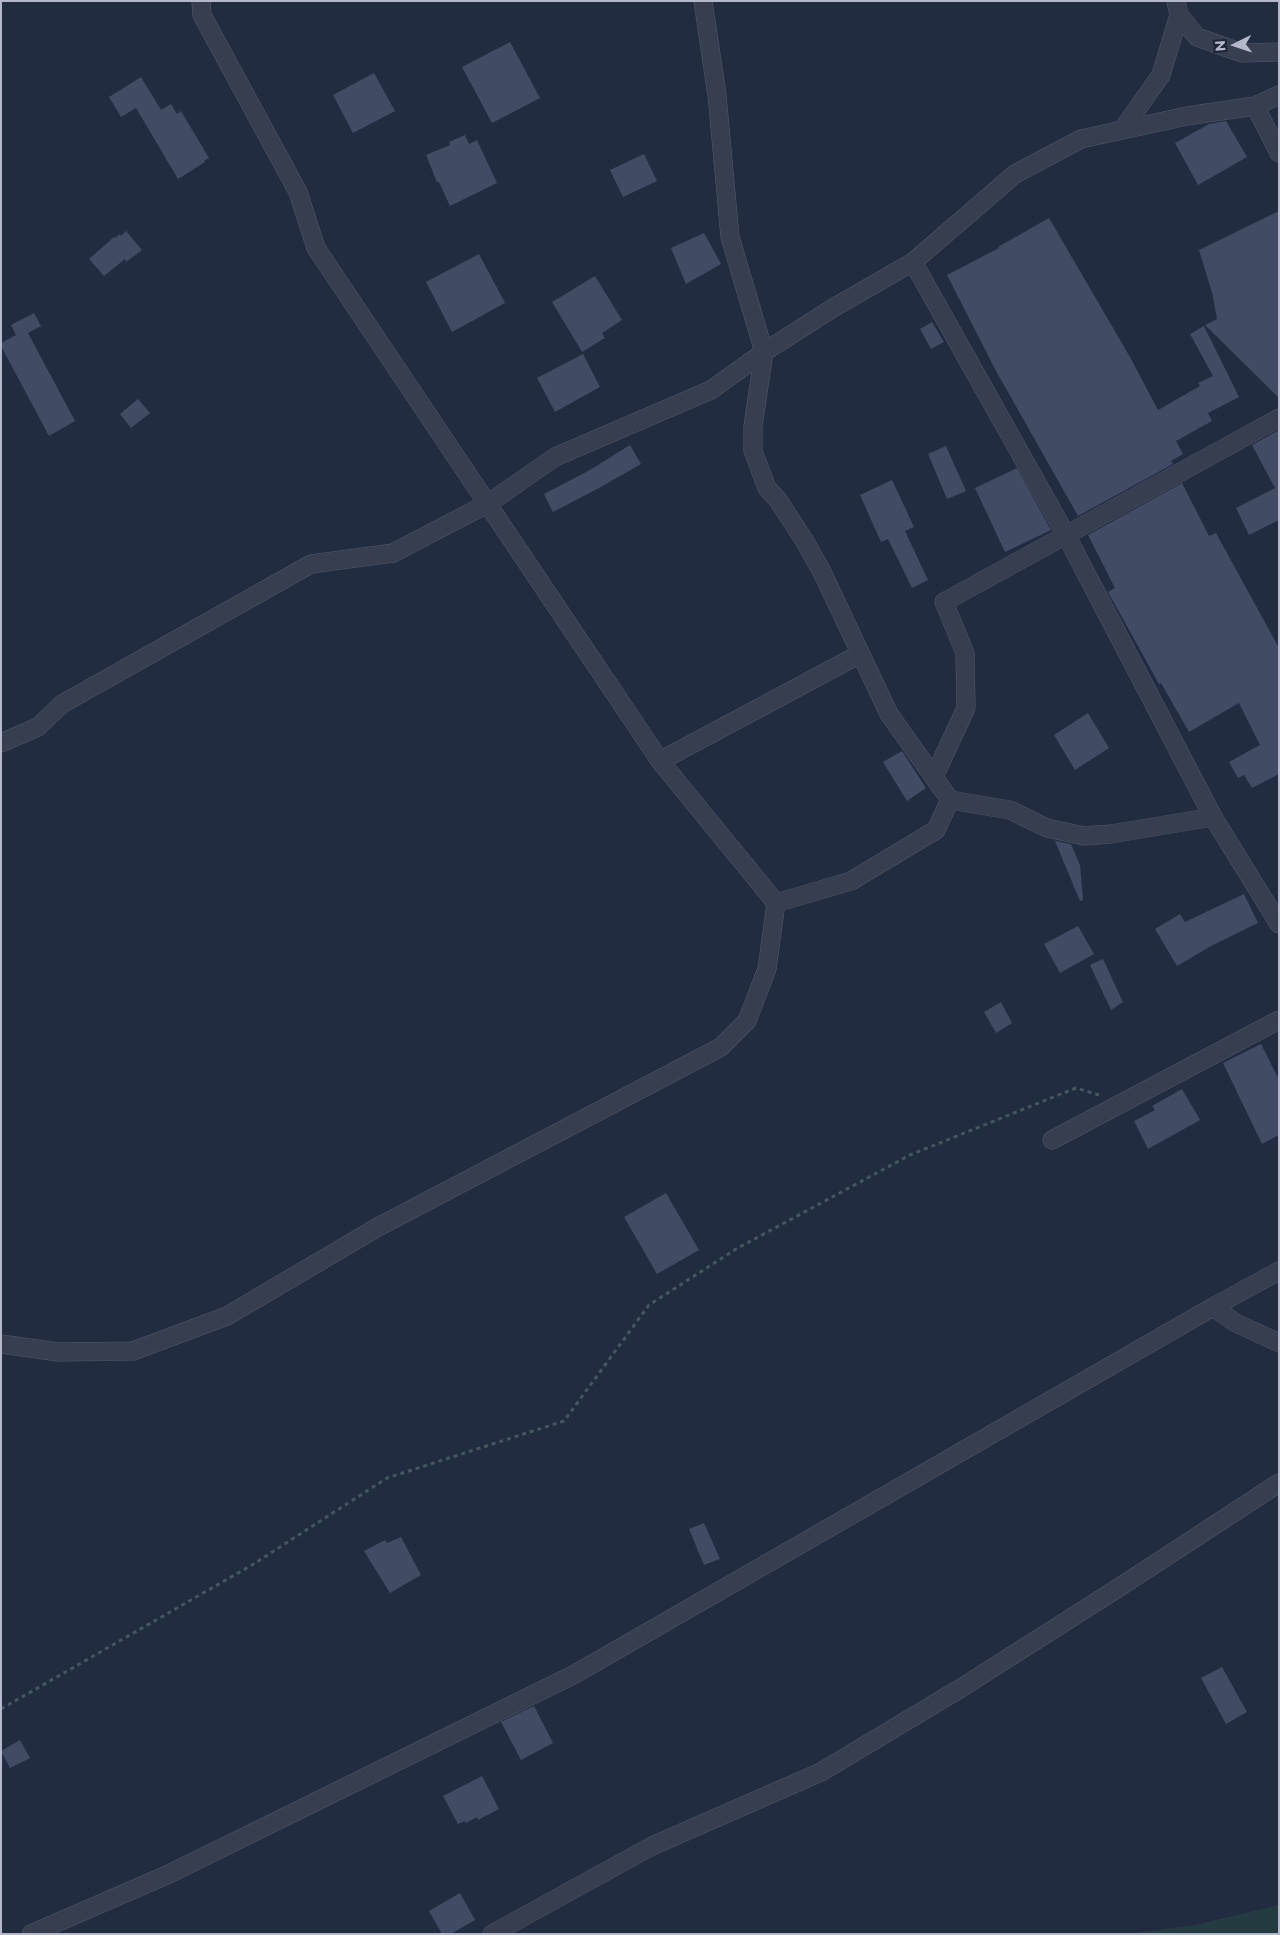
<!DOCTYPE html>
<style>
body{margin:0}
#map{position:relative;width:1280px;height:1935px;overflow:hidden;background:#222c41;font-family:Montserrat,sans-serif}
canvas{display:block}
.frame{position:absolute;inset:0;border:2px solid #b3b9cb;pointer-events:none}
.north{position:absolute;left:1210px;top:20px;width:50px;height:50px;-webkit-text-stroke:4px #1b2335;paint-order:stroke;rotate:266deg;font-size:14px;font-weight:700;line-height:20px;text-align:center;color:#b3b9cb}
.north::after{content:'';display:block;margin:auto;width:18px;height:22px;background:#b3b9cb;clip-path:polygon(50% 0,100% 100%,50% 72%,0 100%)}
</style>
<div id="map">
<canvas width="1280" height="1935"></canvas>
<div class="frame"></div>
<div class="north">N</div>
</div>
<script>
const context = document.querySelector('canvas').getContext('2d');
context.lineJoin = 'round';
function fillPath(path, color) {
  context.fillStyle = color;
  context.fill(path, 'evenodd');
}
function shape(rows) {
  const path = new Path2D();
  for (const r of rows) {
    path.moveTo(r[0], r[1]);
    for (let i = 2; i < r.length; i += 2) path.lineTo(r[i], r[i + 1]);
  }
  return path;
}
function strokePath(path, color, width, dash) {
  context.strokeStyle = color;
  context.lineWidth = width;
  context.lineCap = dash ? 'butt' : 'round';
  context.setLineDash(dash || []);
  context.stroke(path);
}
const green = shape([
 [1279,1905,1279,1934,1128,1934,1195,1925]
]);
const building = shape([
 [510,42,540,98,492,123,462,67],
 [374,73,395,111,353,133,333,95],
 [141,77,161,110,171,104,177,114,181,111,209,158,204,161,205,162,178,179,136,108,121,117,109,97],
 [1226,121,1247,157,1198,185,1175,143,1209,124],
 [465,135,469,144,477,140,497,183,450,206,439,182,437,182,426,155,450,145,449,142],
 [644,154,657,181,623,197,610,170],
 [1279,211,1279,398,1205,325,1217,319,1213,296,1199,250],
 [1049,218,1130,357,1158,410,1200,386,1198,383,1213,376,1190,334,1204,326,1239,397,1208,413,1212,421,1176,441,1183,454,1171,461,1173,464,1078,516,996,371,947,275,999,248,998,247],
 [126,231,142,250,126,262,125,259,104,276,89,259,114,237,115,238,120,234,121,236],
 [704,233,721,264,686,284,671,248],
 [479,254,505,303,452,332,426,282],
 [595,276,622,320,602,333,605,338,582,352,552,302],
 [34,313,41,326,28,333,75,421,49,436,1,346,1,343,16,335,11,325],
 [932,322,944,342,931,349,920,329],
 [583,354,600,387,555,412,537,378],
 [138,399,150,413,131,428,120,414],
 [1279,430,1279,520,1249,535,1236,508,1275,488,1252,445],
 [630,445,641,464,599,488,553,512,544,494,590,470],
 [946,446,966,491,947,499,928,454],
 [1017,468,1051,530,1005,552,975,488],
 [892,480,914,527,905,531,928,580,912,588,888,539,881,542,860,495],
 [1182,483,1209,536,1216,533,1279,648,1279,774,1252,788,1244,775,1238,778,1229,762,1260,745,1239,703,1189,732,1161,683,1159,684,1108,592,1115,588,1088,535],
 [1088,713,1109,748,1075,770,1054,735],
 [902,751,926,788,907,801,883,762],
 [1055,841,1071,844,1080,865,1083,900,1080,901],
 [1244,894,1258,923,1211,946,1177,966,1155,929,1180,914,1185,922],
 [1078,926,1094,954,1060,973,1044,944],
 [1103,959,1123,1002,1111,1010,1090,965],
 [1001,1002,1012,1023,996,1033,984,1012],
 [1261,1044,1279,1080,1279,1135,1262,1144,1223,1063],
 [1182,1089,1200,1120,1148,1149,1134,1121,1155,1110,1152,1106],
 [666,1193,699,1250,657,1274,624,1217],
 [704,1523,720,1559,704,1565,689,1529],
 [401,1537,421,1575,390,1593,364,1551,385,1540,387,1543],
 [1222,1667,1247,1712,1226,1724,1201,1678],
 [534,1706,553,1743,521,1760,501,1722],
 [20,1740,30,1758,10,1768,1,1751],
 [482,1776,499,1809,478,1820,477,1817,466,1823,465,1821,458,1824,443,1796],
 [460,1893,475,1920,451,1934,442,1934,429,1911]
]);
const path = shape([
 [1,1709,252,1565,387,1478,564,1421,649,1305,736,1249,910,1155,1076,1088,1099,1095]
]);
const minor = shape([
 [201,1,202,15,298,192,316,248,660,761,776,903,851,881,936,830,950,800],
 [703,1,717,95,730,237,764,352,753,426,753,451,767,488,778,500,804,540,822,572,889,714,950,800,1010,810,1047,828,1084,836,1111,834,1213,817],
 [1176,1,1179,15,1197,37,1242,53,1279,52],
 [1255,106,1279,153],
 [1123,129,1161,75,1179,15],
 [913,262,1066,535,1213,817,1279,924],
 [1,743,38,727,62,704,311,564,393,553,489,503,555,457,711,390,764,352,833,308,913,262,1015,174,1081,139,1187,116,1255,106,1279,95],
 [660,761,860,654],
 [934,777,966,708,965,653,944,602,1279,418],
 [1052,1140,1279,1020],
 [1213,1307,1236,1323,1279,1343],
 [1,1344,58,1352,133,1351,227,1316,378,1227,721,1047,747,1021,767,969,776,903],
 [31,1934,169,1874,575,1674,1213,1307,1279,1271],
 [492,1934,652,1846,821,1772,961,1688,1115,1590,1279,1483]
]);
fillPath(green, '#243b42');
fillPath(building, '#414b63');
strokePath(minor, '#51596b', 19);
strokePath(path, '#42585e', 3, [4, 4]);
strokePath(minor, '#363e50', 18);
</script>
